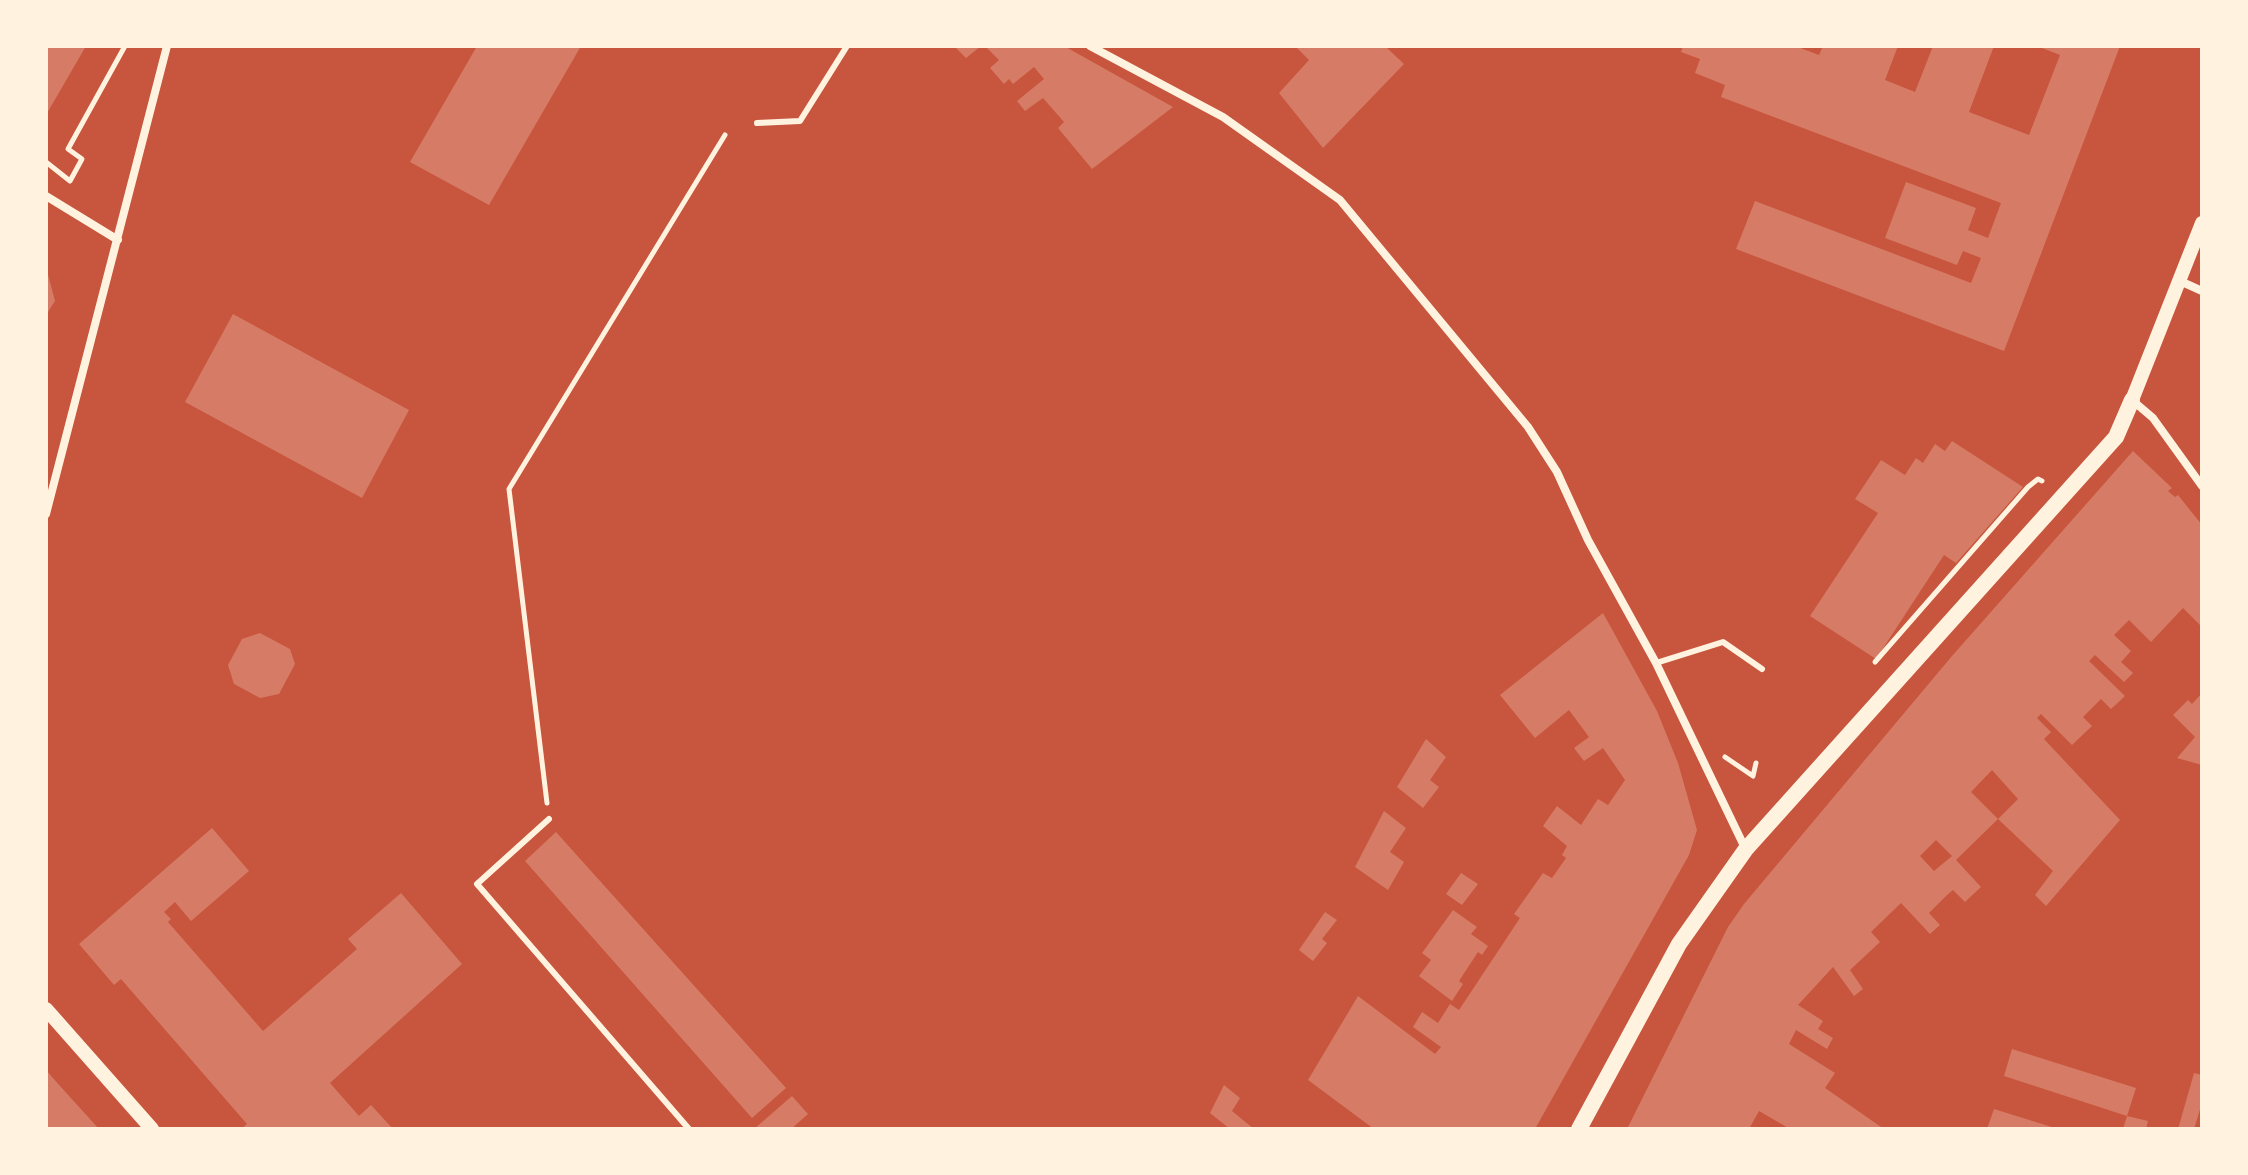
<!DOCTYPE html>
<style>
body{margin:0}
#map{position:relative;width:2248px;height:1175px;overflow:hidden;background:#c8553d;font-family:Roboto,sans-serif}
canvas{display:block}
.frame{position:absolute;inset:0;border:48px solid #fff3e0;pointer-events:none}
</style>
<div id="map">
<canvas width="2248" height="1175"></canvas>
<div class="frame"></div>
</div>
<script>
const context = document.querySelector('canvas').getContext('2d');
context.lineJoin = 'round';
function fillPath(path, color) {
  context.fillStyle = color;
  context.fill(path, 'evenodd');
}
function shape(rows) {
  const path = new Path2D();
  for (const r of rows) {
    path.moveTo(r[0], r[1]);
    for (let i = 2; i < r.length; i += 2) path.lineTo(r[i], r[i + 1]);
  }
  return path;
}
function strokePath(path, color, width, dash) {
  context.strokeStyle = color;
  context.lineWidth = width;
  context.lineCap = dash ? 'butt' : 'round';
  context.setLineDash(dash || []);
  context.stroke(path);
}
const building = shape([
 [46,46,86,46,46,115],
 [477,46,581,46,489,205,410,162],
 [954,46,981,46,966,58],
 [985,46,1064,46,1173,107,1092,169,1058,128,1064,122,1043,98,1025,111,1017,101,1044,79,1034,67,1013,84,1009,79,1004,84,990,68,999,60],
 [1295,46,1385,46,1404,64,1323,148,1279,93,1309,60],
 [1683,46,1795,46,1819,55,1823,46,1898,46,1885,80,1915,92,1933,46,1994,46,1969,112,2029,135,2060,55,2037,46,2120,46,2004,351,1736,249,1755,201,1971,283,1981,258,1963,251,1957,265,1885,238,1906,182,1976,208,1968,230,1988,238,2001,203,1721,97,1725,85,1695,73,1700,59,1681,52],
 [47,271,55,301,46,315,46,272],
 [233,314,409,410,362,498,185,402],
 [1952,441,2023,487,1956,563,1944,555,1876,659,1810,616,1878,513,1855,499,1881,460,1905,475,1916,458,1923,463,1935,444,1945,451],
 [2133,451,2172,488,2168,491,2175,497,2178,495,2202,525,2202,627,2183,608,2151,642,2129,620,2114,635,2131,651,2121,662,2133,673,2124,682,2095,655,2089,661,2125,696,2111,709,2101,699,2083,717,2092,726,2072,745,2041,714,2037,718,2051,732,2044,739,2120,820,2046,906,2035,895,2053,871,1998,819,2018,799,1992,770,1971,792,1998,819,1956,860,1981,887,1965,902,1953,890,1946,896,1929,913,1940,925,1930,934,1901,903,1871,932,1880,942,1850,970,1863,989,1854,996,1833,967,1798,1005,1823,1021,1818,1029,1833,1038,1827,1049,1796,1030,1789,1044,1835,1073,1825,1088,1884,1129,1790,1129,1759,1111,1749,1129,1627,1129,1728,927,1744,904,1952,656],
 [1936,840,1952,856,1934,871,1920,856],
 [1603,613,1657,711,1678,763,1697,830,1689,855,1535,1129,1374,1129,1308,1080,1358,996,1435,1054,1441,1047,1413,1027,1422,1012,1438,1023,1450,1004,1459,1010,1520,918,1514,914,1543,873,1552,878,1566,858,1562,855,1567,846,1543,826,1557,806,1581,825,1598,799,1608,805,1625,780,1603,748,1584,761,1574,748,1589,737,1569,710,1535,738,1500,695],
 [260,633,290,649,295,664,279,694,260,698,234,684,228,665,242,639],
 [2202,693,2202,765,2177,758,2195,737,2173,715,2188,700,2192,704],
 [1426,739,1446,757,1430,780,1439,787,1423,808,1397,787],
 [1384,811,1406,828,1390,852,1404,862,1388,890,1355,867],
 [212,828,249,871,191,921,175,902,164,912,171,919,168,922,263,1031,357,949,348,939,401,893,462,964,330,1083,359,1116,371,1105,393,1129,241,1129,247,1124,121,979,114,985,79,944],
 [556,832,786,1088,752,1118,525,861],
 [1461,873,1478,884,1462,905,1446,894],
 [1453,910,1477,927,1471,934,1488,946,1482,955,1478,952,1459,981,1463,984,1452,1001,1419,976,1431,960,1422,953],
 [1325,912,1337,920,1322,939,1327,943,1313,961,1299,950],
 [2012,1049,2136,1088,2127,1116,2004,1076],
 [46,1070,60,1086,99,1129,46,1129],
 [2194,1073,2202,1075,2202,1103,2194,1129,2178,1129],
 [1224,1085,1240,1098,1232,1111,1254,1129,1230,1129,1210,1113],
 [792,1096,808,1114,791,1129,754,1129],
 [1994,1109,2055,1128,2054,1129,1987,1129],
 [2127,1116,2148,1121,2146,1129,2123,1129]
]);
const path = shape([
 [46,162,70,181,82,159,68,149,125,46],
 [1875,662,2028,487,2038,479,2042,481],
 [1725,757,1753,776,1756,763],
 [547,803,509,489,725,135]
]);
const service = shape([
 [757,123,800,121,847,46],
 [1656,663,1723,642,1762,669],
 [549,819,477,884,689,1129]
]);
const minor = shape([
 [1090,46,1223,117,1340,200,1528,427,1557,472,1588,540,1656,663,1745,848],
 [46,196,118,240],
 [2180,281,2202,291],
 [2132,400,2153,418,2202,486],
 [46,514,167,46]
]);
const tertiary = shape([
 [2132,400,2202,223],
 [46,1009,152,1129]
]);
const secondary = shape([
 [1579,1129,1679,944,1746,849,2116,437,2132,400]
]);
fillPath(building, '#d67c66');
strokePath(path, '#fff3e0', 5);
strokePath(service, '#fff3e0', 6);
strokePath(minor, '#fff3e0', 8);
strokePath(tertiary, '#fff3e0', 14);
strokePath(secondary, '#fff3e0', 16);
</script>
